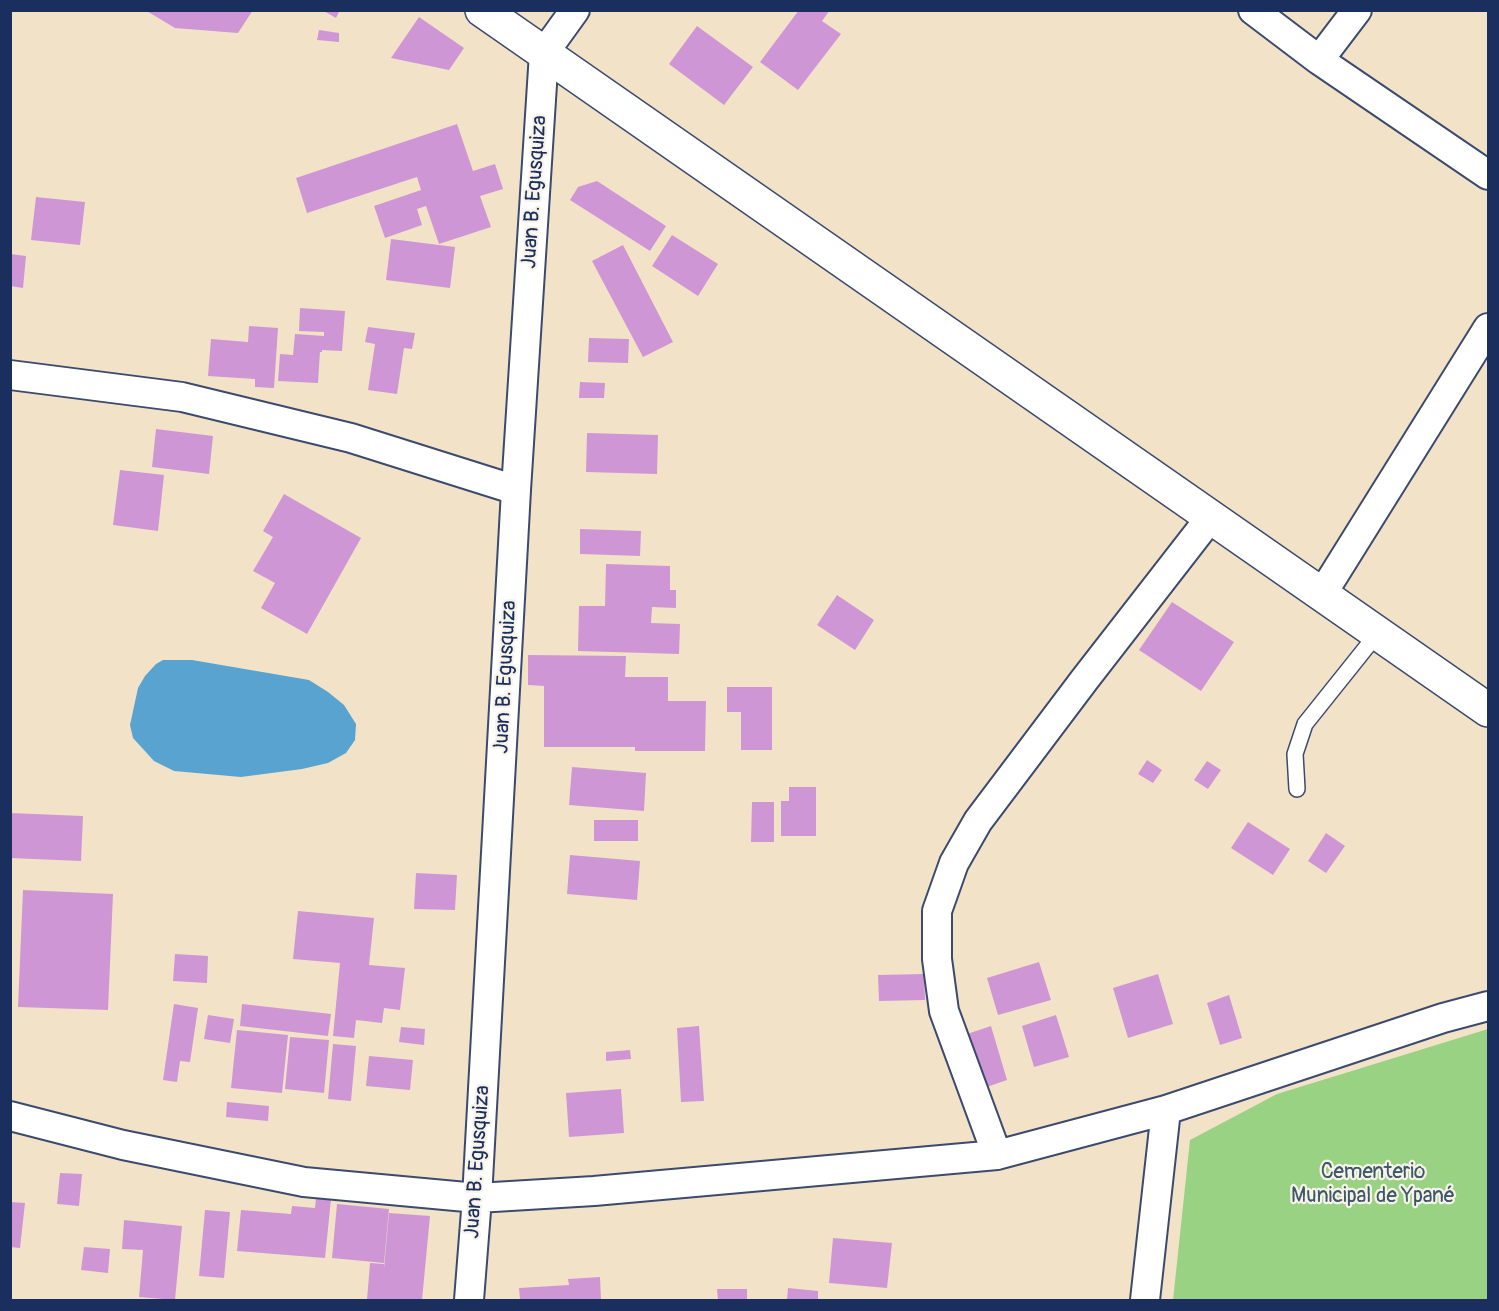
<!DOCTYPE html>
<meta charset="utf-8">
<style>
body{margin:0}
#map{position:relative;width:1499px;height:1311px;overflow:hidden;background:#f2e3c8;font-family:Pangolin,sans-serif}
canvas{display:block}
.frame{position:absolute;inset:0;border:12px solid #1b2f5e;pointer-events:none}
</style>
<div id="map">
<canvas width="1499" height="1311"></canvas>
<div class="frame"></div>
</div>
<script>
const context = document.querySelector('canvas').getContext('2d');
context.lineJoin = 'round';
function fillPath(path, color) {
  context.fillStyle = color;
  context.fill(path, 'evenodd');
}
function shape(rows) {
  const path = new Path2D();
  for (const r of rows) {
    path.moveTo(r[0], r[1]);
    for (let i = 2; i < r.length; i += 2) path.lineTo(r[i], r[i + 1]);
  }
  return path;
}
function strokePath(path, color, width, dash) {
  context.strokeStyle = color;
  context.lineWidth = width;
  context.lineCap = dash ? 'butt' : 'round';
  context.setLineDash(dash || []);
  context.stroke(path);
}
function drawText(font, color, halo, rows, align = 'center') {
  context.font = font + ' Pangolin,sans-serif';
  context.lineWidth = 4.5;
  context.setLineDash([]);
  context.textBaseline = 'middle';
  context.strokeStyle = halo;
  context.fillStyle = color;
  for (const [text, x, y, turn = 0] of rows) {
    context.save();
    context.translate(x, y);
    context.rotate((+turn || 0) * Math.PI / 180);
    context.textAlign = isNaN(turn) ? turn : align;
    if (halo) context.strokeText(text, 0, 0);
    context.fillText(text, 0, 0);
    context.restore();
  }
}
const green = shape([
 [1488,1029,1488,1300,1173,1300,1190,1140,1277,1094]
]);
const water = shape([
 [163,660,192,660,309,680,328,692,344,705,356,724,355,740,346,753,328,763,302,769,241,777,174,771,154,761,133,738,130,725,138,688,145,676,156,664]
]);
const building = shape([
 [145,10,253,10,238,33,175,28],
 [322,10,340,10,336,18],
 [799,10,830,10,822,21,841,34,798,90,760,62],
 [419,17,464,48,449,70,391,58],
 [697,26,753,67,724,105,669,64],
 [319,30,339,33,339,42,317,40],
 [457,124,473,171,495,164,503,189,480,196,491,227,439,244,426,206,417,209,422,225,385,238,374,206,421,190,417,177,307,213,296,178],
 [597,181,666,226,650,251,570,200,578,187],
 [36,197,85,202,80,245,31,240],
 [672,235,718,264,698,296,652,266],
 [391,239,455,247,450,288,386,280],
 [623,245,673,342,643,357,592,261],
 [10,254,26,256,23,288,10,286],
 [300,308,345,311,342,351,322,350,322,352,320,352,318,383,278,381,280,354,293,355,295,334,324,336,324,332,299,331],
 [249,326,278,328,274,388,255,387,255,379,208,376,211,339,248,342],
 [368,327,415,333,412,349,404,348,397,394,368,390,375,344,365,342],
 [589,338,629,339,628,363,588,362],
 [580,382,605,383,604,398,579,398],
 [156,429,213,436,209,474,152,467],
 [587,433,658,435,657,474,586,472],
 [120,470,164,475,158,531,113,525],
 [284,494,361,538,307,634,261,608,275,583,253,571,273,537,263,531],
 [580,529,641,531,640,556,580,554],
 [606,564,670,566,670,590,676,590,676,608,652,607,651,623,680,624,679,654,578,651,579,606,605,606],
 [837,595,874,620,855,650,817,625],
 [1172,602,1234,642,1201,691,1139,650],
 [528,655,626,656,625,677,668,677,668,701,706,701,705,751,635,751,635,747,544,747,544,686,528,685],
 [727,687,772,687,772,750,741,750,741,712,727,712],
 [1147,760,1162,770,1153,783,1138,774],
 [1207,761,1221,770,1208,789,1194,780],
 [572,767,646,773,644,811,569,805],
 [789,787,816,787,816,836,781,836,781,801,789,801],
 [752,802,774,802,774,842,751,842],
 [10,813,83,816,81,861,10,858],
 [594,820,638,820,638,841,594,841],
 [1248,822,1290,849,1273,875,1231,848],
 [1326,833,1345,846,1326,873,1308,861],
 [570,855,640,861,637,900,567,894],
 [416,873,457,875,455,910,414,909],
 [23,890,113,894,108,1010,18,1007],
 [298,911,374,918,369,965,405,968,400,1010,384,1008,382,1023,356,1020,354,1038,333,1036,340,963,293,959],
 [175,954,208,956,207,983,173,981],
 [1039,962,1051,1000,998,1015,987,978],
 [924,974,925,1000,879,1001,878,975],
 [1158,974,1173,1024,1128,1038,1113,988],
 [1229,995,1242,1038,1220,1045,1207,1003],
 [174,1004,198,1008,190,1062,180,1061,177,1082,163,1080],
 [242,1004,331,1014,328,1036,240,1026],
 [208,1015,234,1019,230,1043,204,1039],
 [1056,1015,1069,1057,1034,1067,1022,1026],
 [699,1026,704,1101,681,1102,677,1028],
 [991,1026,1007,1080,981,1089,964,1035],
 [401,1027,425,1029,424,1045,399,1042],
 [237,1030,288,1035,282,1093,231,1088],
 [290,1037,329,1040,324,1093,285,1089],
 [333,1044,356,1046,351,1101,328,1099],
 [630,1050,631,1059,606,1061,606,1052],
 [369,1056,413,1060,410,1090,366,1086],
 [621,1089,624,1133,569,1137,566,1093],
 [227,1102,269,1106,268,1121,226,1117],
 [60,1173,82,1174,79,1206,57,1204],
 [316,1198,331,1199,325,1258,237,1251,241,1210,291,1214,292,1206,315,1208],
 [10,1202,25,1203,20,1248,10,1247],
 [337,1204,389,1209,384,1263,332,1258],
 [205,1210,230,1212,224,1278,199,1276],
 [389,1213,430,1216,422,1300,367,1300,370,1263,384,1264,384,1268],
 [124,1220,182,1226,175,1300,139,1297,143,1250,122,1249],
 [833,1238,892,1243,887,1288,829,1283],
 [84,1247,110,1249,108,1273,81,1270],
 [600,1277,601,1300,520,1300,519,1288,569,1285,568,1279],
 [788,1288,818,1291,818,1300,787,1300],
 [717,1289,747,1289,747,1300,718,1300]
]);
const lane = shape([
 [1297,789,1295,754,1305,724,1377,634]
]);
const street = shape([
 [1253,10,1319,60,1488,175],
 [1319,60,1357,10],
 [10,375,182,397,351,438,516,490],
 [1322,594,1488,328],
 [10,1116,123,1145,304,1182,477,1198,594,1191,997,1155,1166,1110,1443,1018,1488,1006],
 [997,1155,944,1011,937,959,937,911,954,863,978,821,1085,679,1210,518],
 [469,1300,477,1198,516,490,544,53,575,10],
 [1145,1300,1166,1110]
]);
const highway = shape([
 [482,10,1488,710]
]);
const streetNames = [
 ["Juan B. Egusquiza",535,192,-86],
 ["Juan B. Egusquiza",506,677,-87],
 ["Juan B. Egusquiza",478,1162,-86]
];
const parkNames = [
 ["Cementerio",1373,1173],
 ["Municipal de Ypané",1373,1197]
];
fillPath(green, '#9ad284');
fillPath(water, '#58a3d0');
fillPath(building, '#cf96d6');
strokePath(lane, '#3b4a6e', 18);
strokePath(street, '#3b4a6e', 32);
strokePath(highway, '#3b4a6e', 36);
strokePath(lane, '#fff', 15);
strokePath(street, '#fff', 28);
strokePath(highway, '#fff', 33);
drawText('21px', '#1b2f5e', '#f7f3e8', streetNames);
drawText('21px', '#3b5868', '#f7f3e8', parkNames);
</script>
